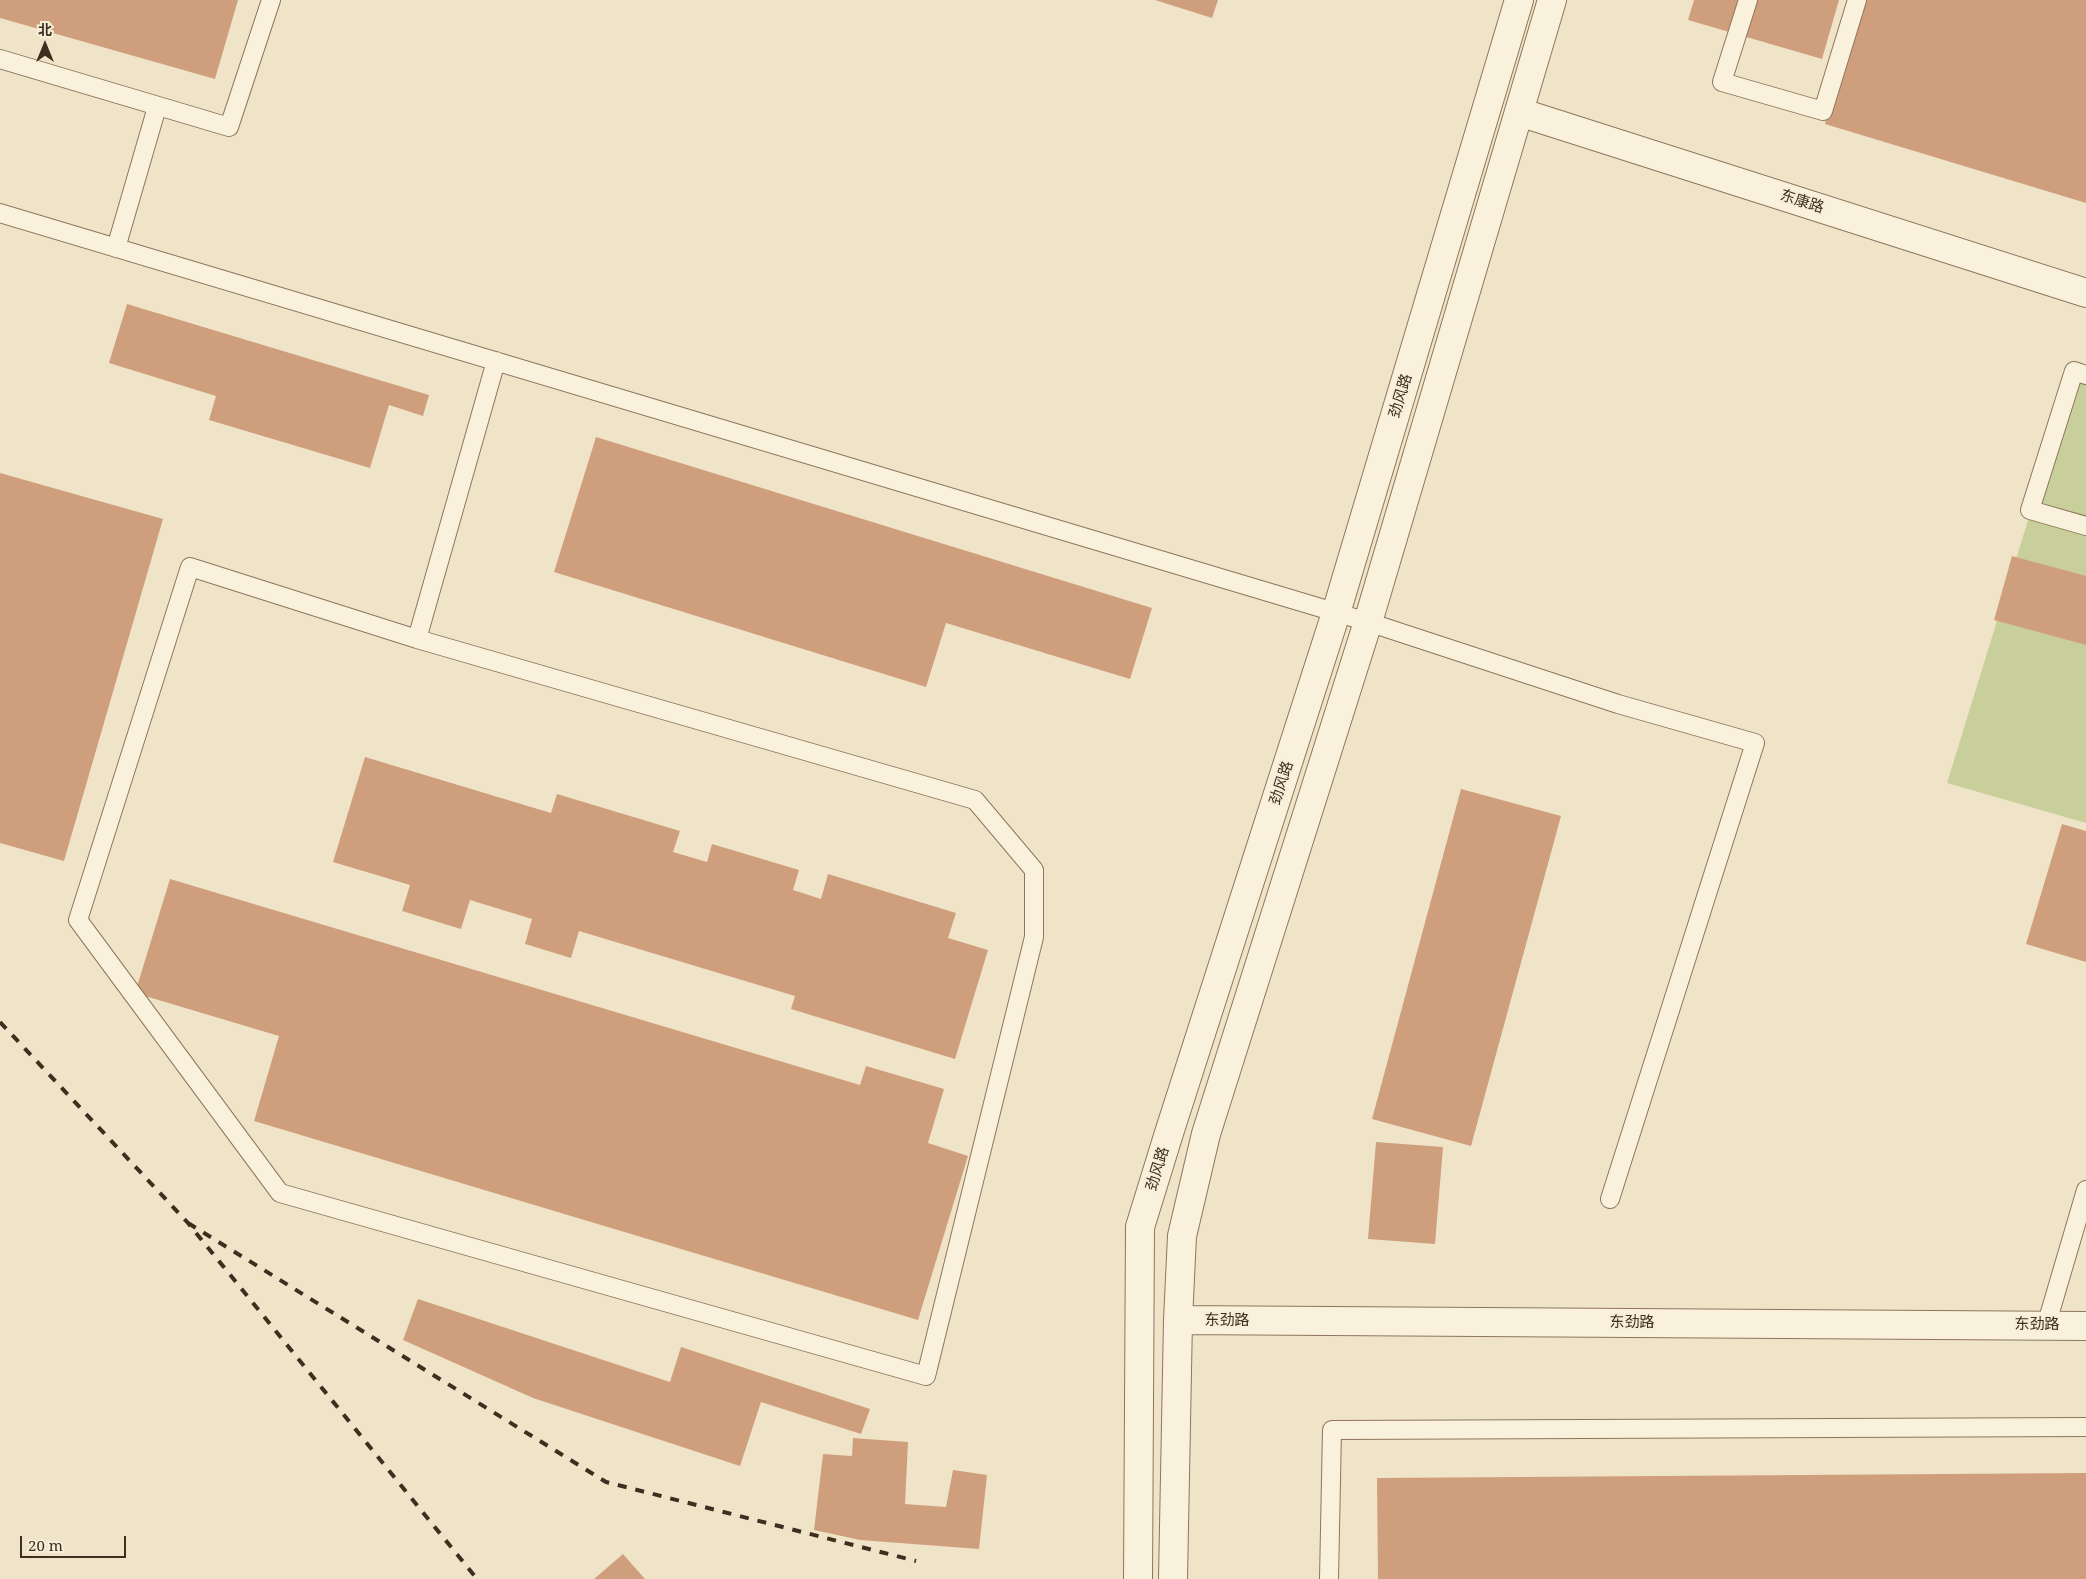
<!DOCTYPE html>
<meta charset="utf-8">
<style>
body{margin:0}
#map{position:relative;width:2086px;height:1579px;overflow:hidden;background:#f0e4c8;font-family:"Noto Serif","Noto Sans SC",serif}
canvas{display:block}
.north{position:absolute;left:20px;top:20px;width:50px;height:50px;-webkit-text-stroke:4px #f7eed8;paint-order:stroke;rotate:0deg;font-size:14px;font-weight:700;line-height:20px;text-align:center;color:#3d2e20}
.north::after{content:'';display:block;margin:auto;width:18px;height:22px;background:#3d2e20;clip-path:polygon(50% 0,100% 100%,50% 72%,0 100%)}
.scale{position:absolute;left:20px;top:1536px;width:106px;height:22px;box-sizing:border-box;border:2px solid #3d2e20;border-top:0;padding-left:6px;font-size:15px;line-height:18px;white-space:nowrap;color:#3d2e20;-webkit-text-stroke:4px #f7eed8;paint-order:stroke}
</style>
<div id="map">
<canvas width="2086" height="1579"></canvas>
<div class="north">北</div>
<div class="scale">20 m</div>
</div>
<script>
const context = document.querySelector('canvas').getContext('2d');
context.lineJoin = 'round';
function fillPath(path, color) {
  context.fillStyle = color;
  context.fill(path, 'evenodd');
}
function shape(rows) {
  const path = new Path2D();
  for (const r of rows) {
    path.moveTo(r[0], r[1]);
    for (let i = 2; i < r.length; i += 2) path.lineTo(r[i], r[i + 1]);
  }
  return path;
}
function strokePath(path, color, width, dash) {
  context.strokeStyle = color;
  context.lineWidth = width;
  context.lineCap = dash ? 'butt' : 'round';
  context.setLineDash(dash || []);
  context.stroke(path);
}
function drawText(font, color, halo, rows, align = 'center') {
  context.font = font + ' "Noto Serif","Noto Sans SC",serif';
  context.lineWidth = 4;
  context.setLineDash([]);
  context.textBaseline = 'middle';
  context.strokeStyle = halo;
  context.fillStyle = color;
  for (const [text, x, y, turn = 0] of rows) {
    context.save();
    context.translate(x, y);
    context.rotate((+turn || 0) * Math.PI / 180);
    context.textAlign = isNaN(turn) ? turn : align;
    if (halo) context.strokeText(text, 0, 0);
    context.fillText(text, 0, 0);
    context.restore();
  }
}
const green = shape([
 [2074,371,2086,375,2086,823,1947,783]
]);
const building = shape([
 [0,0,238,0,215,79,0,18],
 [1155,0,1218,0,1212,18],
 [1694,0,1839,0,1822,59,1688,20],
 [1863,0,2086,0,2086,203,1825,124],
 [127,304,429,395,423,416,389,405,370,468,209,420,216,396,109,363],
 [596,437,1152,608,1130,679,946,623,926,687,554,572],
 [0,473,163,519,64,861,0,843],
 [2012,556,2086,576,2086,645,1994,620],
 [365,757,551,813,557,794,680,831,673,852,707,862,712,844,799,870,793,890,821,899,828,874,956,913,948,938,988,950,955,1059,791,1009,795,996,579,931,571,958,525,944,532,919,470,900,461,929,402,911,410,885,333,862],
 [1461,789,1561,816,1471,1146,1372,1119],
 [2062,824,2086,831,2086,962,2026,944],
 [170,879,860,1085,866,1066,944,1089,928,1143,968,1156,918,1320,254,1121,279,1036,135,993],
 [1376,1142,1443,1147,1435,1244,1368,1239],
 [418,1299,670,1382,681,1347,870,1409,861,1434,761,1402,740,1466,533,1398,403,1340],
 [853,1438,908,1442,905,1504,946,1507,953,1470,987,1475,979,1549,860,1540,814,1530,823,1454,852,1456],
 [2086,1473,2086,1579,1378,1579,1377,1478],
 [623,1554,645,1579,594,1579]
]);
const service = shape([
 [1748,0,1722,82,1823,111,1857,0],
 [0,59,229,127,271,0],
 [0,213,1368,622,1618,704,1755,743,1610,1199],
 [116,248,157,107],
 [2086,375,2074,371,2030,510,2086,526],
 [417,639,190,567,78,920,280,1193,926,1376,1034,937,1034,870,975,800,417,639,496,361],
 [2046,1326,2086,1190],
 [1329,1579,1332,1430,2086,1427]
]);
const tertiary = shape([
 [1519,112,2086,293],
 [1178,1320,2086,1326],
 [1138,1579,1140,1227,1169,1133,1336,613,1519,0],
 [1173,1579,1178,1320,1182,1236,1206,1134,1368,622,1552,0]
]);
const rail = shape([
 [0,1022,188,1223,477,1579],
 [188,1223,606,1482,916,1561]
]);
const streetNames = [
 ["东康路",1802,202,18],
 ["劲风路",1401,396,-73],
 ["劲风路",1282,783,-72],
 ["劲风路",1158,1169,-73],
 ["东劲路",1227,1321],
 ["东劲路",1632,1323],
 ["东劲路",2037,1325]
];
fillPath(green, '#c9cf9b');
fillPath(building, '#cf9f7d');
strokePath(service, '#8d765c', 20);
strokePath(tertiary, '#8d765c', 30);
strokePath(service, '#faf1dc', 18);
strokePath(tertiary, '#faf1dc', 28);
strokePath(rail, '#3d2e20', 4, [9, 9]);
drawText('15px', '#3d2e20', '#f7eed8', streetNames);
</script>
